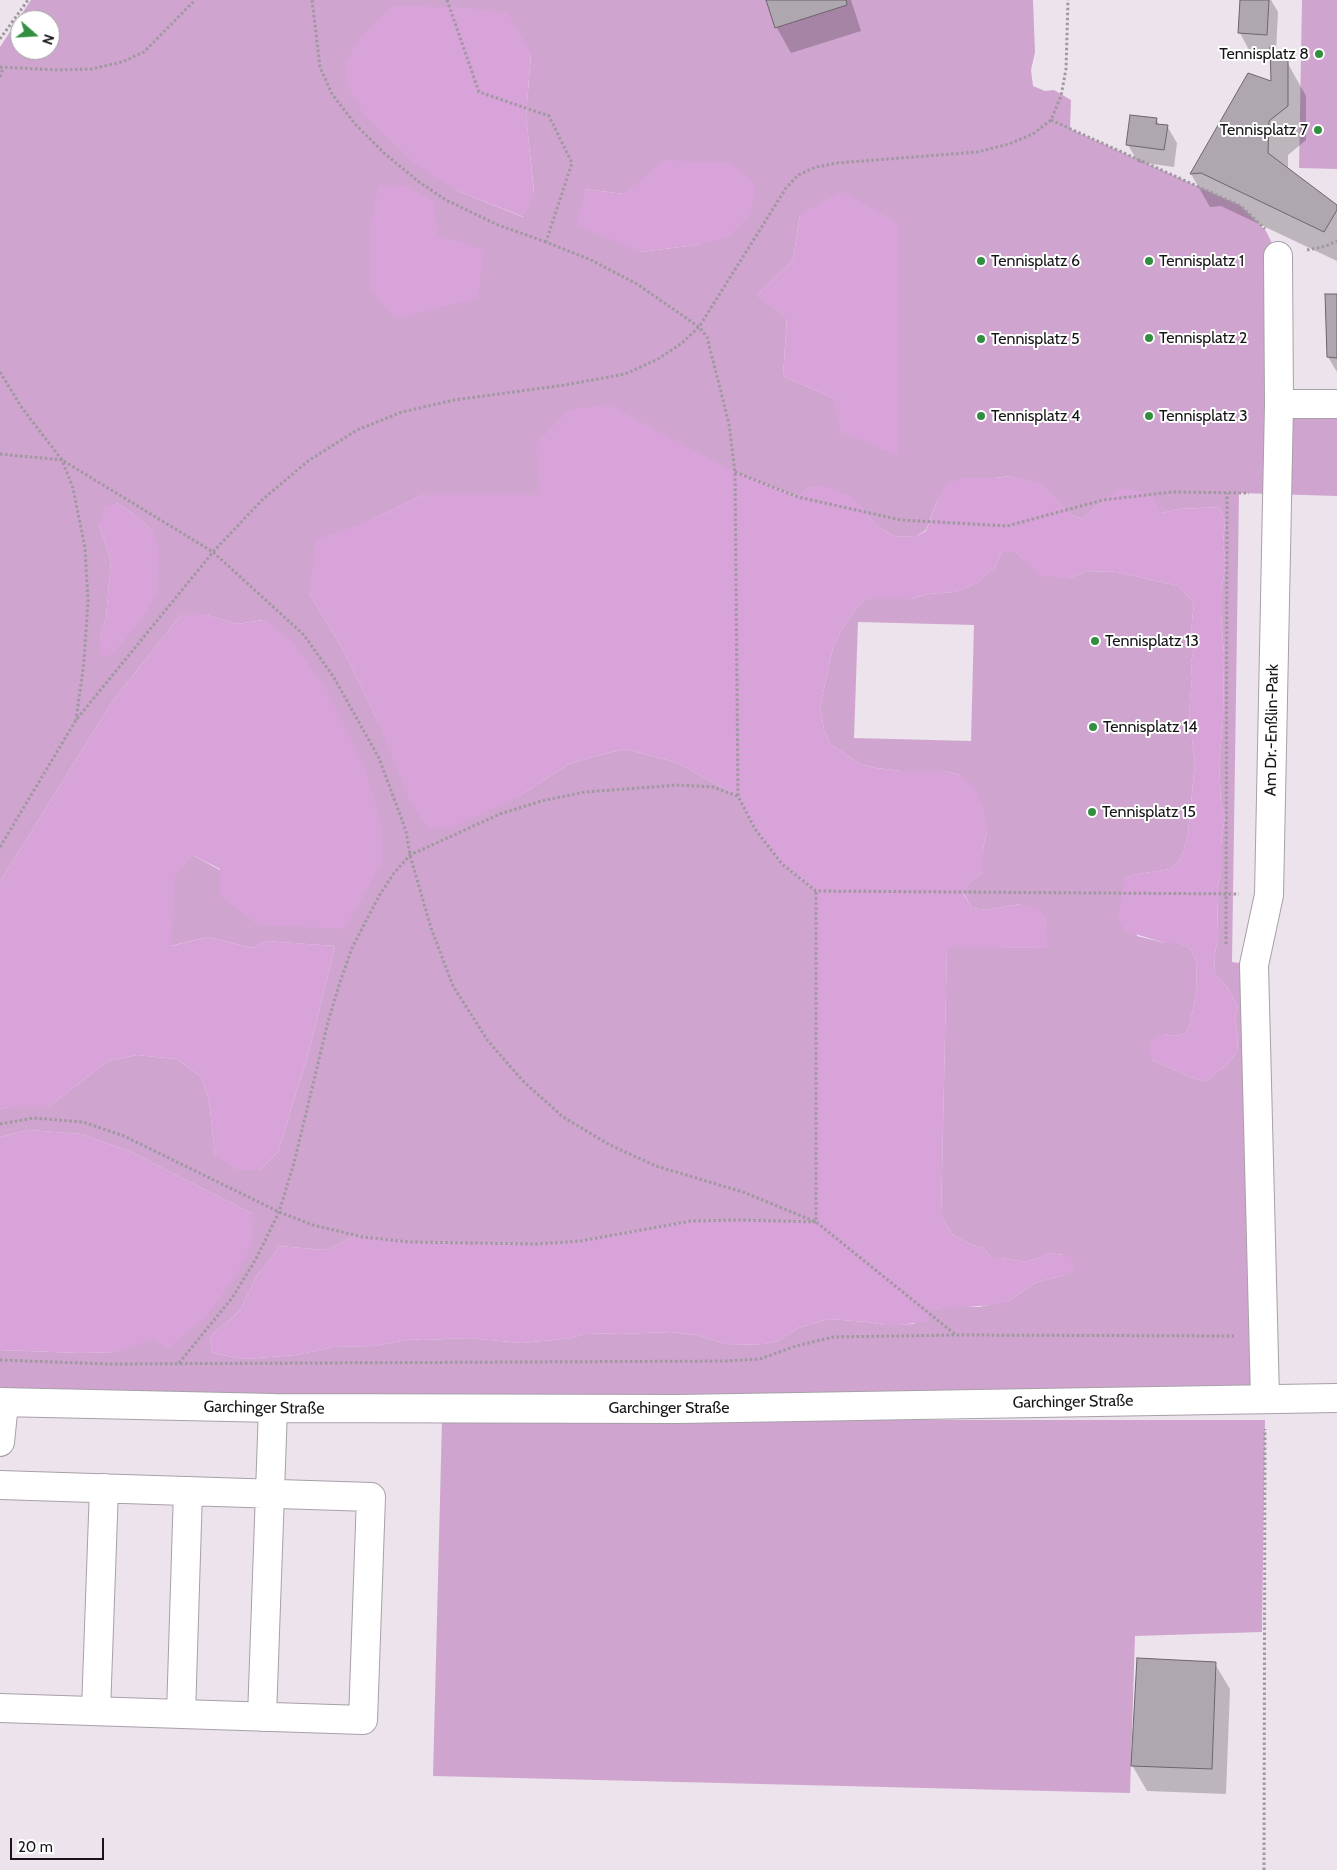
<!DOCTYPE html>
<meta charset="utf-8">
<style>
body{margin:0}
#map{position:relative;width:1337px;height:1870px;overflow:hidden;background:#ece3ec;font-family:Cabin,sans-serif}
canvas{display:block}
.north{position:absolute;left:10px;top:10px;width:50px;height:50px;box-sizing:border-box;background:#fff;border:1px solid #a3a1a3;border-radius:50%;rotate:109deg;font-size:14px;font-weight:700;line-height:20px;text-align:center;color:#181518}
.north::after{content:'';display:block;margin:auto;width:18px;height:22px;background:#338f40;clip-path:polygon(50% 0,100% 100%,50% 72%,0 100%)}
.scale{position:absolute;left:10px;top:1838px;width:94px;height:22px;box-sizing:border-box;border:2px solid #181518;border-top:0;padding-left:6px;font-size:15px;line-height:18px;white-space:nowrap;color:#181518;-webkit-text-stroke:4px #fff;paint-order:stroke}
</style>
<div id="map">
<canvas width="1337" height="1870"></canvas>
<div class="north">N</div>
<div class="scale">20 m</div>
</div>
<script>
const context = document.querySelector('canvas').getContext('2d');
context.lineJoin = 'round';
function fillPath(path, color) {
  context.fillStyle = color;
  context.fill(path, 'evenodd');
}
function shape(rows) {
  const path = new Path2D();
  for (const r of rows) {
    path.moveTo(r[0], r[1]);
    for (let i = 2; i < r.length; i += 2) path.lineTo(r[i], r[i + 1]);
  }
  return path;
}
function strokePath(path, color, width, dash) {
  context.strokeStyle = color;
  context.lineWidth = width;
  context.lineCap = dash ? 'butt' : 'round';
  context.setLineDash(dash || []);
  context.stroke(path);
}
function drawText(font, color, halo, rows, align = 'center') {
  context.font = font + ' Cabin,sans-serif';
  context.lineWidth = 4;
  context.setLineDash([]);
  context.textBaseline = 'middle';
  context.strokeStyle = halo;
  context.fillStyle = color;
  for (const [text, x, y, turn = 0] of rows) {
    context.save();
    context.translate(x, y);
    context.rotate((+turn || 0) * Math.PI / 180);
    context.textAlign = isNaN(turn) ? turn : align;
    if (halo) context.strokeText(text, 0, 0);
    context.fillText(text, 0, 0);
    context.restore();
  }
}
const green = shape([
 [31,0,1033,0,1035,52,1031,70,1033,86,1045,91,1054,90,1071,100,1070,129,1241,206,1266,231,1278,256,1279,403,1337,405,1337,496,1239,493,1232,962,1254,965,1258,1392,338,1403,0,1390,0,1350,80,1353,117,1352,253,1214,129,1151,81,1134,29,1130,0,1137,0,1109,10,1107,48,1107,108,1061,137,1055,177,1059,201,1077,209,1100,215,1155,260,1170,278,1152,309,1051,335,946,266,941,252,948,208,937,170,946,174,876,192,855,220,870,264,620,236,624,207,615,181,615,112,702,0,882,0,47],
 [20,20,50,20,50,50,20,50],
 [531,54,526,116,534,192,523,217,456,190],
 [585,189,624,194,729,236,695,245,641,252],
 [800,214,833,398,783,376,787,318,757,295,793,260],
 [735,472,798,497,809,487,852,497,879,528,894,536,915,537,926,530,938,499,964,478,995,478,1010,476,1042,485,1071,515,1083,519,1103,500,1161,513,1180,509,1219,507,1225,520,1223,544,1226,562,1221,591,1221,615,1224,655,1223,721,1219,762,1221,804,1225,815,1221,844,1221,870,1217,889,1218,936,1215,953,1214,973,1227,987,1238,1006,1235,1017,1238,1038,1237,1052,1227,1064,1205,1082,1190,1077,1152,1060,1163,1034,1174,1036,1184,1034,1189,1028,1197,989,1196,961,1191,949,1180,943,1165,943,1137,936,1125,878,1133,875,1170,869,1179,861,1184,850,1188,834,1195,763,1189,714,1192,678,1191,663,1195,644,1191,631,1194,603,1179,586,1117,572,1087,571,1069,578,1028,563,1016,552,1001,552,996,566,977,583,954,592,928,594,911,599,865,599,854,611,842,629,833,647,820,707,824,730,830,744,860,764,876,768,902,771,944,771,960,775,987,830,983,850,983,872,971,881,963,892,972,908,987,910,1020,904,1045,917,1047,948,947,946,941,1216,953,1235,970,1244,983,1248,992,1258,1002,1258,1025,1262,1037,1259,1049,1253,1063,1255,1064,1275,1035,1283,1008,1301,979,1307,960,1306,932,1309,914,1324,885,1325,868,1322,828,1319,798,1328,778,1341,765,1344,730,1345,697,1335,671,1332,619,1334,586,1333,572,1338,522,1343,468,1338,423,1340,413,1339,373,1346,333,1347,296,1355,244,1359,223,1355,212,1352,210,1338,217,1329,228,1322,240,1310,258,1274,268,1263,279,1246,324,1250,338,1245,355,1235,410,1242,537,1244,581,1241,691,1221,741,1220,816,1222,816,891,782,864,755,829,738,796,678,763,626,749,599,755,569,764,519,796,378,722,344,651,309,593,374,519,423,495,541,495],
 [117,503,132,513,154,532,100,637,106,619,111,560,99,525],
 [858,622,974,625,971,741,854,738],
 [1302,0,1337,0,1337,169,1299,168],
 [442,1420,1265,1420,1262,1632,1135,1636,1130,1793,433,1776]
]);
const forest = shape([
 [392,6,467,8,508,13,531,53,526,116,534,193,524,217,456,190,413,162,365,116,346,83,345,63,359,39],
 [664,160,732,163,756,185,751,213,729,237,695,245,641,252,576,225,585,189,624,194],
 [379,185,407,185,434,202,438,235,484,250,478,298,396,319,369,288,370,227],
 [842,191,898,223,898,456,841,432,833,398,783,376,787,319,757,295,793,260,800,214],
 [608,404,735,472,797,497,809,487,821,485,853,497,879,528,894,536,915,537,926,531,938,499,946,483,964,478,995,478,1010,476,1026,479,1043,485,1071,515,1083,519,1103,500,1118,489,1131,489,1152,495,1161,513,1180,509,1219,507,1225,520,1223,544,1226,562,1221,591,1221,615,1224,655,1223,721,1219,762,1221,804,1225,815,1221,844,1221,870,1217,889,1218,936,1215,953,1214,973,1227,987,1238,1006,1235,1017,1238,1038,1237,1052,1227,1064,1205,1082,1190,1077,1152,1060,1148,1050,1152,1040,1163,1034,1174,1036,1184,1034,1189,1028,1197,989,1196,961,1191,949,1180,943,1165,943,1125,931,1120,923,1118,914,1125,878,1133,875,1170,869,1179,861,1184,850,1188,834,1195,763,1189,714,1192,678,1191,663,1195,644,1191,631,1194,603,1179,586,1117,572,1087,571,1069,578,1040,576,1016,552,1001,552,996,566,977,583,954,592,928,594,911,599,865,599,854,611,842,629,833,647,820,707,824,730,830,744,860,764,876,768,902,771,944,771,960,775,973,786,984,809,987,830,983,850,983,872,971,881,963,893,972,908,987,910,1020,904,1038,908,1045,917,1048,948,947,947,941,1216,953,1235,970,1244,983,1248,992,1258,1002,1258,1025,1262,1037,1259,1049,1253,1063,1255,1071,1257,1075,1269,1064,1275,1035,1283,1008,1301,994,1305,932,1309,926,1322,898,1325,885,1325,868,1322,828,1319,798,1328,778,1341,765,1344,730,1345,697,1335,671,1332,619,1334,586,1333,572,1338,522,1343,468,1338,423,1340,413,1339,373,1346,333,1347,296,1355,244,1359,223,1355,212,1352,210,1338,217,1329,228,1322,240,1310,258,1274,268,1263,279,1246,324,1250,338,1245,355,1235,410,1242,537,1244,581,1241,691,1221,741,1220,816,1222,816,891,782,864,755,829,738,796,678,763,626,749,599,755,569,764,519,796,451,828,428,828,410,801,378,722,344,651,309,593,316,540,374,519,423,495,540,495,536,444,568,410],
 [117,503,132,513,154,532,159,553,157,593,141,620,112,655,100,656,100,637,106,619,111,560,99,525,104,507],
 [181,615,207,615,236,624,264,620,292,641,328,691,365,768,381,823,383,860,345,929,258,925,220,896,220,869,192,855,175,876,171,946,208,937,252,948,266,941,335,946,309,1051,278,1152,260,1170,236,1170,215,1155,209,1100,201,1077,177,1059,137,1055,108,1061,48,1107,10,1107,0,1109,0,882,112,702],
 [29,1130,81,1134,129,1151,253,1214,252,1244,235,1277,205,1318,168,1348,153,1339,117,1352,80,1353,0,1350,0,1137]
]);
const shadow = shape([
 [768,0,851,0,861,31,791,53,777,28],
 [1241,0,1271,0,1278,12,1276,51,1273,51,1287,62,1306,96,1306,140,1288,155,1288,169,1337,207,1337,261,1221,206,1210,207,1191,174,1248,74,1272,83,1272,51,1249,50,1240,33],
 [1156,119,1160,126,1167,126,1177,143,1174,167,1138,162,1128,145],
 [1337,295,1337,372,1328,357],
 [1215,1664,1230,1689,1226,1794,1147,1791,1132,1765]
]);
const building = shape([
 [766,0,846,0,847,5,775,28,766,0],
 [1240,0,1269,0,1267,35,1238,33,1240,0],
 [1270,47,1288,61,1288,106,1269,121,1268,153,1337,205,1337,210,1324,232,1201,173,1190,174,1248,73,1271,81,1270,47],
 [1130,115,1157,118,1156,124,1168,125,1164,150,1126,145,1130,115],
 [1325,294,1337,294,1337,358,1327,357,1325,294],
 [1137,1658,1216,1662,1212,1769,1131,1766,1137,1658]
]);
const path = shape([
 [312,0,320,67,332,94,355,124,384,153,419,182,446,200,498,225,546,242],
 [447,0,479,92,549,116,572,163,546,242,591,260,637,284,699,327,707,337,729,424,735,472,738,796,755,829,782,864,816,891,1239,894],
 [0,39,28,0],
 [0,67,58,70,91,69,122,62,144,52,195,0],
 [0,77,3,68],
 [1051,120,1241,206,1265,229],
 [1307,250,1326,246,1337,241],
 [0,372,22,408,62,460,213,552,304,635,333,676,379,758,406,831,410,855,431,928,453,986,488,1041,523,1081,563,1117,610,1145,656,1166,743,1192,816,1222,956,1335,1234,1336],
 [0,454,62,460,73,488,85,548,88,601,84,662,76,720],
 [735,472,798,497,901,520,1007,526,1103,500,1172,492,1249,493],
 [0,847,76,720,213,552,262,500,308,461,357,430,402,412,454,400,565,385,625,374,658,359,682,343,699,327,786,188,798,175,816,167,837,163,977,152,1009,144,1033,134,1051,120,1061,96,1066,69,1068,0],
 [1226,944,1227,493],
 [0,1124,34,1118,83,1122,124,1136,279,1212,313,1225,363,1237,410,1242,537,1244,581,1241,691,1221,741,1220,816,1222,816,891],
 [0,1360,108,1364,727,1361,760,1359,796,1346,833,1337,955,1335],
 [179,1363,232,1298,256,1259,279,1212,294,1163,328,1022,340,982,352,948,379,896,394,873,410,855,500,814,541,801,585,792,679,785,713,787,738,796],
 [1264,1870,1265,1429]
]);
const minor = shape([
 [1279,404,1337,404],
 [1265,1398,1254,965,1269,895,1279,404,1278,256],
 [0,1402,273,1408,678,1409,1337,1398],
 [0,1442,4,1403],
 [0,1485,371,1497,363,1720,0,1708],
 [96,1711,104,1488],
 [181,1714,188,1491],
 [262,1717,273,1408]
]);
const markers = [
 [1319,54,5,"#338f40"],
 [1318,130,5,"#338f40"],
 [981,261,5,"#338f40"],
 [1149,261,5,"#338f40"],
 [1149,338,5,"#338f40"],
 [981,339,5,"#338f40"],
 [981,416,5,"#338f40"],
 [1149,416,5,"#338f40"],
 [1095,641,5,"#338f40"],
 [1093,727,5,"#338f40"],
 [1092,812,5,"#338f40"]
];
const poiNames = [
 ["Tennisplatz 8",1309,54,"right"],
 ["Tennisplatz 7",1308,130,"right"],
 ["Tennisplatz 6",991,261],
 ["Tennisplatz 1",1159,261],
 ["Tennisplatz 2",1159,338],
 ["Tennisplatz 5",991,339],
 ["Tennisplatz 4",991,416],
 ["Tennisplatz 3",1159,416],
 ["Tennisplatz 13",1105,641],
 ["Tennisplatz 14",1103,727],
 ["Tennisplatz 15",1102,812]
];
const streetNames = [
 ["Am Dr.-Enßlin-Park",1272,730,-89],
 ["Garchinger Straße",1073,1402,-1],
 ["Garchinger Straße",264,1408,1],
 ["Garchinger Straße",669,1408]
];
fillPath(green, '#cfa5cf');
fillPath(forest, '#d7a3d8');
fillPath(shadow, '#0003');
fillPath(building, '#afa7af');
strokePath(building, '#6c656c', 1);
strokePath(minor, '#a8a0a8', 30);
strokePath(path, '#9f989f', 3, [2.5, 2.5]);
strokePath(minor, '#fff', 28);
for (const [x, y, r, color] of markers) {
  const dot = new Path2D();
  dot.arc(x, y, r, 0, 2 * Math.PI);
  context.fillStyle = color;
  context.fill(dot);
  strokePath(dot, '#fff', 2);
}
drawText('16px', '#181518', '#fff', poiNames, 'left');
drawText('16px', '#181518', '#fff', streetNames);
</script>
